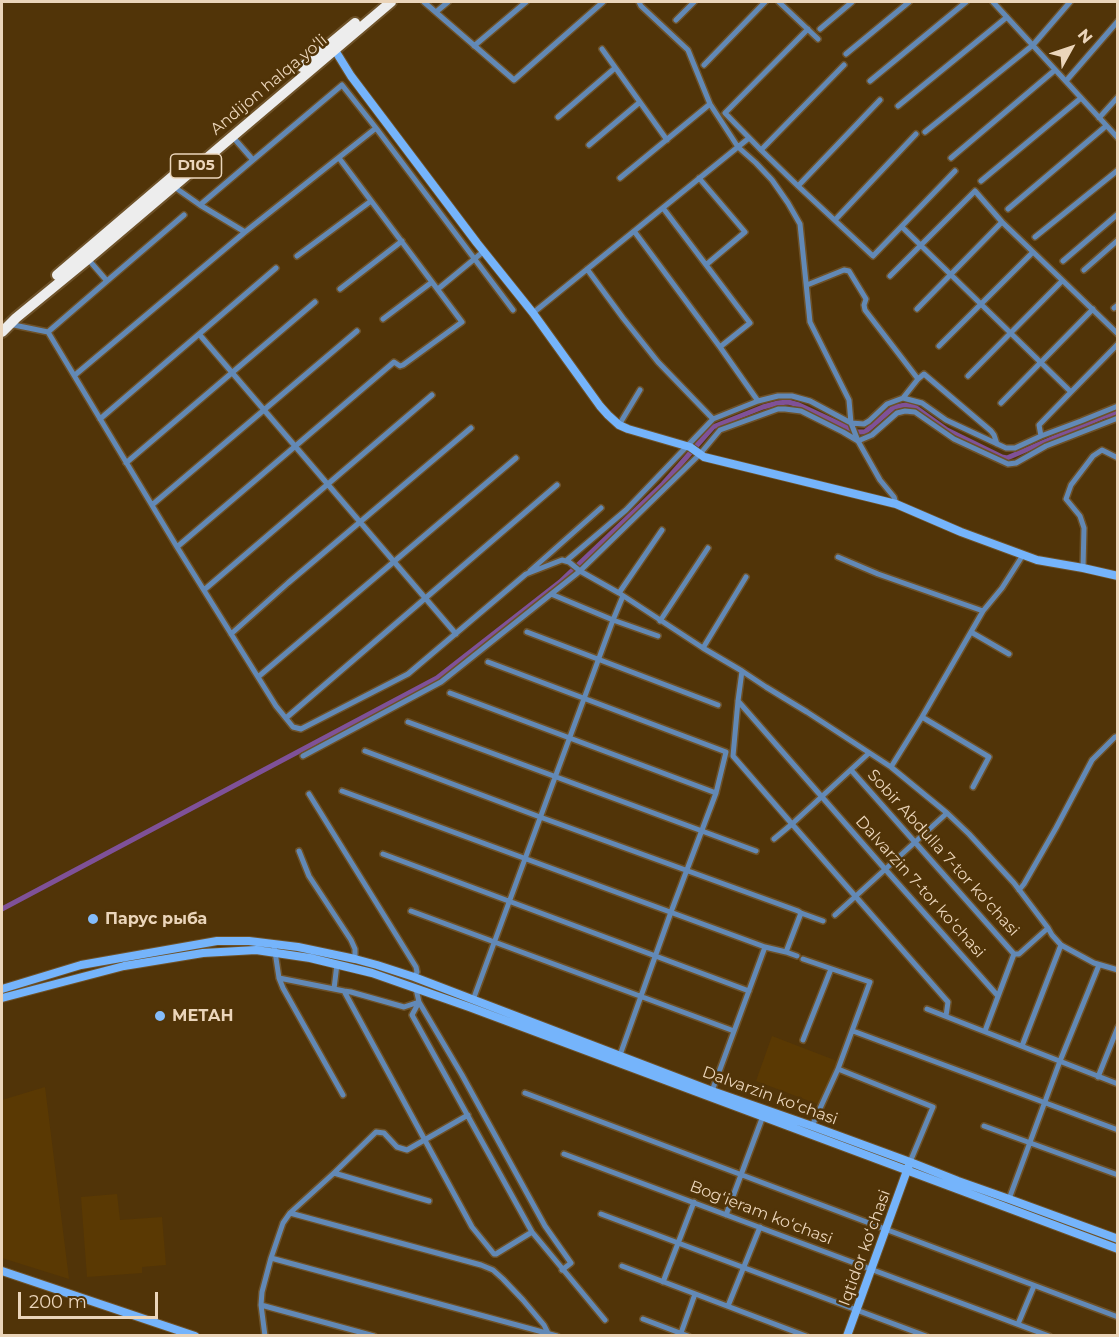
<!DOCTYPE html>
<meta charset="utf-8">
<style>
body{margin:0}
#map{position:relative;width:1119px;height:1337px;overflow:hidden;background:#513408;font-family:Montserrat,sans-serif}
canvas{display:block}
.frame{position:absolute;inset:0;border:3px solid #ebd5ba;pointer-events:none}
.north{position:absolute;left:1041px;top:18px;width:60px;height:60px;-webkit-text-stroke:4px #513408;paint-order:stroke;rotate:50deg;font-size:16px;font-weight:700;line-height:24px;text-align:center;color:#ebd5ba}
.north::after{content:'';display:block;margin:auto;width:21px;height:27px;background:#ebd5ba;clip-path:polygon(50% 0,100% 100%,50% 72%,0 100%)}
.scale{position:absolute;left:18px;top:1292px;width:140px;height:27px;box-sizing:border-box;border:3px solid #ebd5ba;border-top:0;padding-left:8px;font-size:18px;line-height:21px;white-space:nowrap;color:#ebd5ba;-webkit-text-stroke:4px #513408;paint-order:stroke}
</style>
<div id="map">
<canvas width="1119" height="1337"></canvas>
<div class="frame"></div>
<div class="north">N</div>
<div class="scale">200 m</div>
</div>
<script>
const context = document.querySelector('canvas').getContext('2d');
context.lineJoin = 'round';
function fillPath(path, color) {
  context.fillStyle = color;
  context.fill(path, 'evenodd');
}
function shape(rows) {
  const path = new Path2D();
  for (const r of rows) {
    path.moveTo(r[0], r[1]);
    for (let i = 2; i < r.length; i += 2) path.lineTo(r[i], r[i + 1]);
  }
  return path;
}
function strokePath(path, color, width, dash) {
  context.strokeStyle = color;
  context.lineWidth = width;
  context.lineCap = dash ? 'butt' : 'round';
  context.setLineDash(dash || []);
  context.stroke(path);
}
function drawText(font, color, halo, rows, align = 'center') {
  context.font = font + ' Montserrat,sans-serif';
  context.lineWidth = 5;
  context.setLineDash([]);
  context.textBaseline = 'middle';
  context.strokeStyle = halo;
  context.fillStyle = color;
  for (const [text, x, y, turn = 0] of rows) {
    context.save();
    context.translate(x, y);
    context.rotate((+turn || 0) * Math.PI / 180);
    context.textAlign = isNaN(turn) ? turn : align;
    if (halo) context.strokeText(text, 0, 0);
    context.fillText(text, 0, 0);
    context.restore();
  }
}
const built = shape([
 [772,1036,837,1061,820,1105,756,1081],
 [45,1087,69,1279,2,1258,2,1100],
 [117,1194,120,1220,162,1217,166,1265,142,1267,142,1273,87,1277,81,1197]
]);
const canal = shape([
 [2,909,437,678,560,582,663,484,713,427,763,407,778,403,788,402,799,405,857,432,865,432,894,407,906,405,915,407,947,430,1002,457,1007,458,1105,416,1118,413]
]);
const street = shape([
 [424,2,514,80,603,2],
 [639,2,641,6,688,50,710,104,738,147,756,163,772,180,788,203,800,224,810,322,849,400,851,423,858,441,880,480,894,497,896,504],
 [779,2,818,39],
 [993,2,1118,138],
 [436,12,448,2],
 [676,20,694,2],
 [808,29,725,113,761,150,844,65],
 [820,29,852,2],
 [474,46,526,2],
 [602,49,667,140],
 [846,54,909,2],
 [704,65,765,2],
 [870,81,966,2],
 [1066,81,1118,21],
 [898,106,1007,17],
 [558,117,615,68],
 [1099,118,1118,97],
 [925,132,1033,45,1070,2],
 [232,136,253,160,342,85,376,128,513,310],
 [589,145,640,102],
 [761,150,798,186,873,256,955,171],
 [951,158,1055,70],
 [620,178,710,104],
 [699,178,745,232,707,264],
 [981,181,1081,98],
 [173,186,200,205,245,232],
 [798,186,880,100],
 [200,205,253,160],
 [1008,209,1106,126],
 [835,220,916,134],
 [902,227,1071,392,1118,344],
 [634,231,720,347,750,323,663,208],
 [1035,237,1118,170],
 [297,256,371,201],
 [88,259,107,281,184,215],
 [1063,261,1118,214],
 [587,269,623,318,658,362,713,419],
 [1084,270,1118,240],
 [890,276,975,191,1002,222,1118,334],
 [107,281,48,332,177,547,276,706,293,727,301,729,408,674,526,574,562,560,569,562,580,571,619,593,703,648,742,671,766,687,807,712,891,767,947,813,969,834,1014,883,1048,928,1052,935,1061,945,1094,963,1118,970],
 [807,285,844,270,849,271,866,299,864,305,865,310,918,379],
 [340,289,402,241],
 [438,289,484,251],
 [1114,308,1118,305],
 [917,309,1002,222],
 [533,313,749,138],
 [383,319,432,282],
 [9,324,48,332],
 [199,334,456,634],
 [939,346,1033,252],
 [720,347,758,401],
 [75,375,245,232,376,128],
 [968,376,1062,281],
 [1071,392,1039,425,1041,436,1081,421,1118,406],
 [903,398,922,403,946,420,1006,448,1015,448,1041,436],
 [1001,403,1093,309],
 [100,419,276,268],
 [619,425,640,390],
 [126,463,315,302],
 [152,505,357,331],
 [177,547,394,362,400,366,403,365,462,322,339,158],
 [838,557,878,574,983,611],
 [566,561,626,510,713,419,758,401,778,396,792,396,810,401,851,423,864,424,869,421,887,404,903,398,918,379,924,374,991,431,994,435,997,444],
 [1083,568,1084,528,1080,516,1066,499,1071,485,1093,456,1102,450,1118,458],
 [530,571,601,508],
 [204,590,432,395],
 [619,593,662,530],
 [551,594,613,620,658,636],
 [660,621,708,548],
 [527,632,718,705],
 [971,632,1009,654],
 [231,634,288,583,471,428],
 [703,648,746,577],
 [488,662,726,752,716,793,671,912,620,1055],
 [742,671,738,701,733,756,792,824,869,753],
 [258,677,516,458],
 [450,693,716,793],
 [738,701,885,869,998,996],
 [922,717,989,757,973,787],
 [286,718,557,485],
 [408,722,756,851],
 [303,756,441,682,580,571,700,454,720,430,778,409,785,409,801,411,843,432,858,441,872,435,897,413,905,411,915,412,954,439,1008,464,1016,463,1046,446,1118,418],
 [891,767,922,717,983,611,1002,588,1023,555],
 [851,770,1014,954],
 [342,791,765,947,786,952,801,913,798,911,540,817,365,751],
 [309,794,416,967,417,972,414,977],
 [774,839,792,824,948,1002,946,1016],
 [299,851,309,876,351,940,355,949,355,959],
 [383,854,749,991],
 [1019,890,1024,884,1056,828,1092,760,1115,737,1118,736],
 [411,911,734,1031],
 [801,913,823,921],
 [835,915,947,813],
 [274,945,279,978,344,991],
 [786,952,797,956],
 [803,959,870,982,838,1069,812,1126],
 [279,978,283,988,343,1095],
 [334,989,337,964],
 [416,989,419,1002,462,1075,545,1226,571,1263,562,1270],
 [473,1000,613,620,623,596],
 [419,1002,404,1007,351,992,344,991,472,1227,494,1254,496,1254,532,1232],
 [419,1002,412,1015,532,1232,605,1320],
 [927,1009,1118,1084],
 [853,1031,1118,1130],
 [985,1031,1014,954,1019,954,1048,928],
 [803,1040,831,969],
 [1022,1046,1061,945],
 [838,1069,933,1107,910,1162],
 [1098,1077,1118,1027],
 [712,1091,765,947],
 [525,1093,1118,1317],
 [984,1126,1118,1175],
 [564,1154,1049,1336],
 [334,1173,429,1201],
 [1009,1199,1060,1061,1099,965],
 [290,1213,481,1265,493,1270,503,1279,523,1300,544,1325,548,1333],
 [601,1214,926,1336],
 [726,1215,763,1116],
 [271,1258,557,1336],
 [622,1266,806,1336],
 [663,1282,694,1202],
 [261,1305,374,1336],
 [728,1306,760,1227],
 [643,1319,688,1336],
 [1018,1324,1034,1286],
 [681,1333,695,1294],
 [265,1336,261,1305,262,1292,271,1258,283,1223,290,1213,334,1173,376,1132,384,1133,397,1147,407,1150,468,1115]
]);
const secondary = shape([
 [333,47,351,76,477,243,533,313,600,406,608,415,619,425,628,429,690,447,704,457,896,504,961,532,1037,560,1083,568,1118,576],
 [2,989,81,965,217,941,249,941,298,947,355,959,377,965,414,977,712,1091,812,1126,910,1162,958,1181,1009,1199,1118,1239],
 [2,998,124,966,203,953,256,950,310,958,372,973,469,1007,1118,1249],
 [2,1271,195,1336],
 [847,1336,909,1165]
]);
const highway = shape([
 [302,67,355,23],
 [57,275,173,176],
 [2,332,16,318,88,259,391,2]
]);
const markers = [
 [93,919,6,"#84bcfb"],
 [160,1016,6,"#84bcfb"]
];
const shields = [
 [196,166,51]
];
const shieldNames = [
 ["D105",196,166]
];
const streetNames = [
 ["Andijon halqa yo‘li",269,85,-40],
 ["Sobir Abdulla 7-tor koʻchasi",943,853,48],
 ["Dalvarzin 7-tor koʻchasi",920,887,48],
 ["Dalvarzin koʻchasi",770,1096,20],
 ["Bogʻieram koʻchasi",761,1213,21],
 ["Iqtidor koʻchasi",865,1248,-70]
];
const poiNames = [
 ["Парус рыба",105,919],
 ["МЕТАН",172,1016]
];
fillPath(built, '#5a3903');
strokePath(canal, '#7f5198', 5);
strokePath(street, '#6d5128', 8);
strokePath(secondary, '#6d5128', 10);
strokePath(highway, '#6d5128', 14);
strokePath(street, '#6289b6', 5);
strokePath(secondary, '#75b4fb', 8);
strokePath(highway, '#ededed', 10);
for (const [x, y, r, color] of markers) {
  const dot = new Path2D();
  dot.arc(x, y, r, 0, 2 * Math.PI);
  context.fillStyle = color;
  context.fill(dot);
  strokePath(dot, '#513408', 2);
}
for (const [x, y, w] of shields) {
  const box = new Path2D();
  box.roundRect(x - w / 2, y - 12, w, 24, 4.5);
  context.fillStyle = '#513408';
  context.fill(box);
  strokePath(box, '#ebd5ba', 1.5);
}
drawText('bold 15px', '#ebd5ba', null, shieldNames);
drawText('16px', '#ebd5ba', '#513408', streetNames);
drawText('bold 16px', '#ebd5ba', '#513408', poiNames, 'left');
</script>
